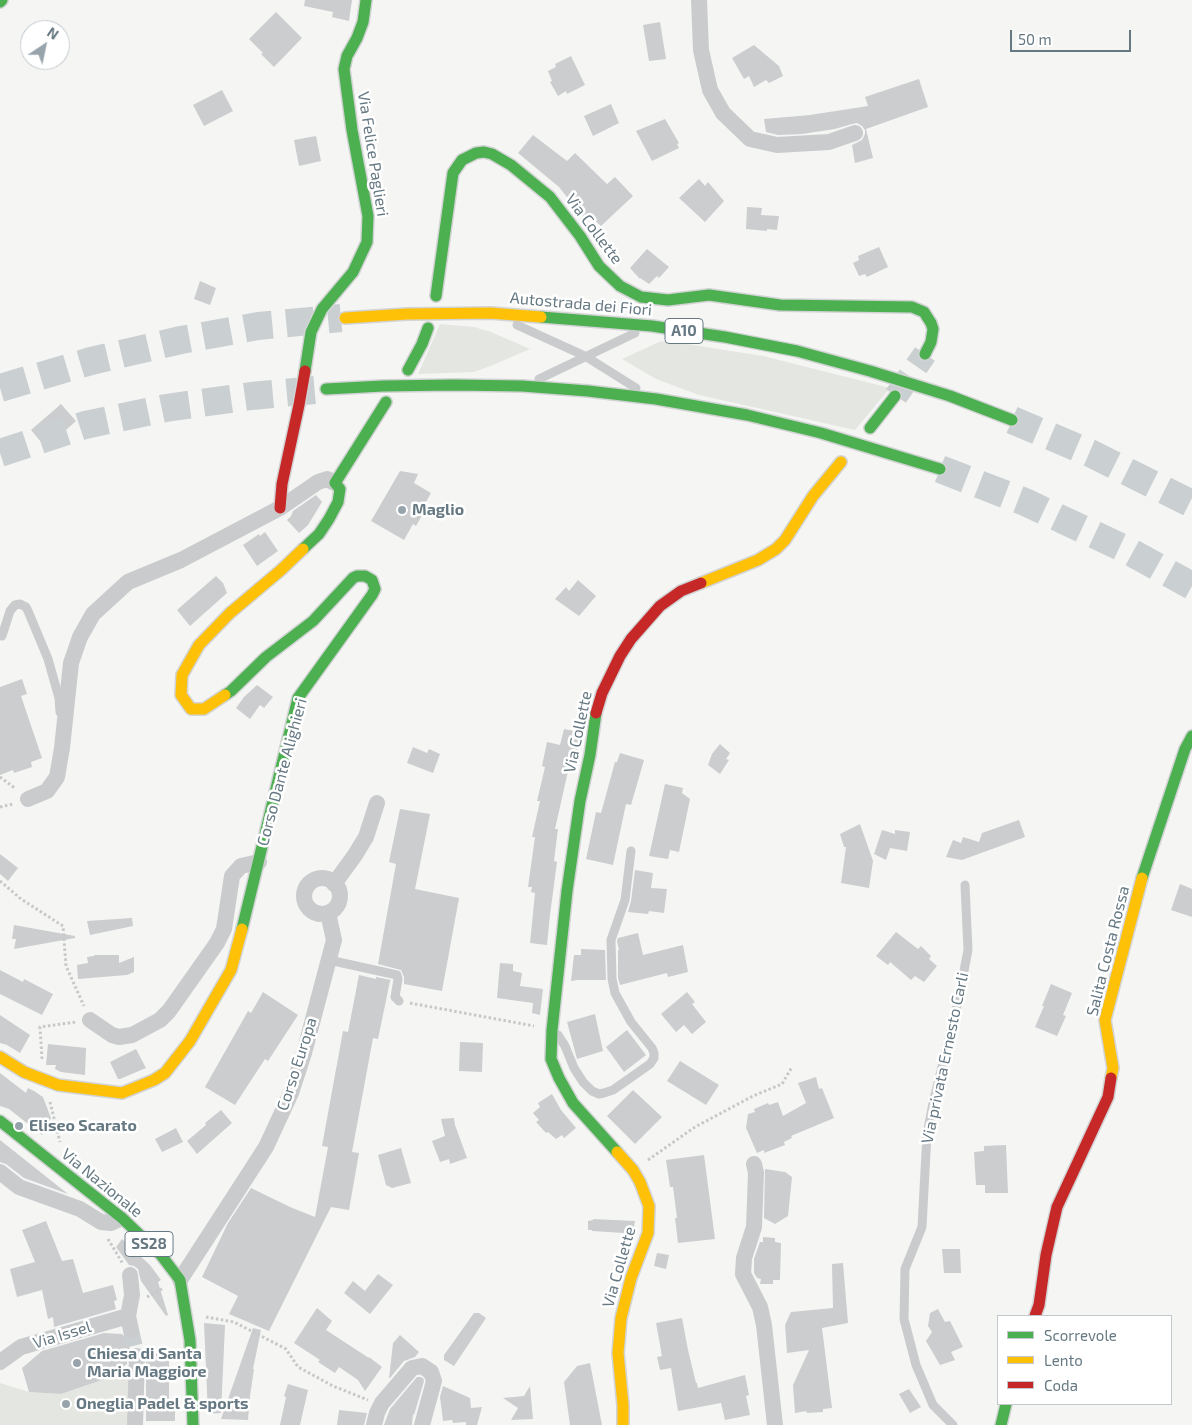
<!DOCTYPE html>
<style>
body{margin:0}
#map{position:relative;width:1192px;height:1425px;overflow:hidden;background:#f5f5f4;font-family:"Exo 2",sans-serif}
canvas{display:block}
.legend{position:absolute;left:997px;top:1315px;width:175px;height:90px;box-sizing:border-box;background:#fff;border:1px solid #c2c9cd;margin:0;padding:6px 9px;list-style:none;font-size:15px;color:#667983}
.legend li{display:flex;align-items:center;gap:10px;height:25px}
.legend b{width:25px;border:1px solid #c2c9cd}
.north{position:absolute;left:20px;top:20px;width:50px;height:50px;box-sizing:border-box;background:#fff;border:1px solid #c2c9cd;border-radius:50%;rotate:34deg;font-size:14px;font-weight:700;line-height:20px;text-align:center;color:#667983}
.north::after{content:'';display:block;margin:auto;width:18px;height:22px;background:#98a4ab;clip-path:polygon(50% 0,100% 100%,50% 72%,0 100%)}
.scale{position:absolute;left:1010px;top:30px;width:121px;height:22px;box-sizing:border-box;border:2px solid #667983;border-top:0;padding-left:6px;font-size:15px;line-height:18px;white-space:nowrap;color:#667983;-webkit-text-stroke:4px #fff;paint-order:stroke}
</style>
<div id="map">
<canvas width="1192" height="1425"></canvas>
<ul class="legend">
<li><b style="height:6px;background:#4caf50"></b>Scorrevole</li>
<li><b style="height:6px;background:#ffc107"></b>Lento</li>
<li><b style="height:6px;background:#c62828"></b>Coda</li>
</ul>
<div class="north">N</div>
<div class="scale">50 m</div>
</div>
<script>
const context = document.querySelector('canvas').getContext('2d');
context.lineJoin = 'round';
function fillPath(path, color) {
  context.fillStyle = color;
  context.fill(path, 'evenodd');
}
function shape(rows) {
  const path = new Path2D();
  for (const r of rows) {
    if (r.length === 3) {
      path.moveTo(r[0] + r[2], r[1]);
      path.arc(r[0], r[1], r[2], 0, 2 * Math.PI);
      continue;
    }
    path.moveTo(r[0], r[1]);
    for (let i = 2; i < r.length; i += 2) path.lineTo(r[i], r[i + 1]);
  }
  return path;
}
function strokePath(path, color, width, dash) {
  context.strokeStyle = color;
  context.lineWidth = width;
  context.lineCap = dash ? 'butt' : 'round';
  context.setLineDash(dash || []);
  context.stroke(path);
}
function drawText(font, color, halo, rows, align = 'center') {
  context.font = font + ' "Exo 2",sans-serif';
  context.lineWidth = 5;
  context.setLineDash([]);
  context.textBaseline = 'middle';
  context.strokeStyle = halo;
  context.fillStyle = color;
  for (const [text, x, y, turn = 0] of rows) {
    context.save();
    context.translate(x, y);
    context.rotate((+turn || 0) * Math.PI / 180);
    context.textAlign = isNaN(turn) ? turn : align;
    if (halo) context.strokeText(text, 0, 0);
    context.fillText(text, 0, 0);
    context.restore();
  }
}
const green = shape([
 [440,324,474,327,491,332,530,349,493,365,474,372,418,374],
 [667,341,763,356,890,388,855,430,699,395,656,379,622,359,659,342],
 [124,1370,132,1370,129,1425,0,1425,0,1383,29,1392,61,1394,108,1378]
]);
const building = shape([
 [305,0,352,0,349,21,332,17,333,12,304,6],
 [276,12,302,38,274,67,261,54,263,53,249,39],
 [660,22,666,59,649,61,643,25],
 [754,45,779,66,783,76,769,83,766,80,754,87,749,76,744,79,732,58],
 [571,56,585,85,567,94,566,91,558,96,550,82,552,81,548,71,556,67,555,64],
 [919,79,928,107,866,129,873,158,855,163,852,145,862,140,865,134,865,130,862,126,857,123,852,124,835,129,802,134,778,135,766,132,764,119,810,115,868,106,865,97],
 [222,90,233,111,204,126,193,105],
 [611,104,619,123,593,136,584,116],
 [665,119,679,143,677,144,679,148,652,161,636,131],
 [533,135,567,161,575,153,607,184,615,177,633,196,601,226,589,215,585,220,559,187,518,153],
 [316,136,321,161,299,166,294,140],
 [699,179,705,186,708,182,724,201,705,222,679,198],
 [747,207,762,208,761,215,779,216,777,230,767,229,767,231,746,229],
 [879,247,888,267,867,277,865,274,859,276,853,263,859,260,858,256],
 [647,249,669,267,659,278,657,276,649,284,640,278,640,279,630,268],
 [200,281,216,288,210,305,194,299],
 [61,404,76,421,46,448,31,430],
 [400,471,418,474,414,483,431,493,422,509,425,510,416,526,413,524,404,540,371,521],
 [316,495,322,502,308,525,299,533,287,520,291,516,293,511],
 [265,532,278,551,257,566,243,545,259,534,260,536],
 [216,576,223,583,227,593,190,626,177,610],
 [578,580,596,596,579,616,555,599,566,587,569,591],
 [22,679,27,694,21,696,42,758,31,762,32,767,14,773,13,770,0,775,0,687],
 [257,685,273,697,264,708,260,705,250,719,236,708,244,697],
 [564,729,579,732,577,750,573,749,555,829,558,829,554,861,557,862,550,915,547,945,530,943,535,893,531,892,532,887,528,887,535,837,532,837,540,801,537,801,545,767,542,766,547,742,560,745],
 [720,744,730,753,726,759,729,760,720,774,708,765,712,754],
 [413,747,427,753,429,749,440,754,433,773,407,763],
 [620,753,644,760,631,805,626,804,613,865,586,859,596,812,601,813,615,762,617,762],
 [665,784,683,788,682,793,690,799,679,852,670,850,668,859,649,856],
 [400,809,430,814,415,889,459,898,442,991,404,984,404,977,401,970,378,964,396,864,389,862],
 [1019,820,1025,837,962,860,946,857,953,840,961,843,963,837,979,842,982,833],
 [860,824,873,861,869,888,841,883,846,847,844,847,840,834],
 [882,830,895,834,895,830,910,832,907,851,890,848,886,860,874,854],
 [0,854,18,868,8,881,0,874],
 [635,870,653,873,651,888,667,889,664,913,649,911,648,914,628,912,631,901],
 [1180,884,1192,889,1192,917,1171,910],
 [132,918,133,926,90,935,87,921],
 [14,925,75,936,75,938,14,949,16,939,12,939],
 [896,932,918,949,921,946,931,956,929,959,937,966,924,982,915,976,911,980,890,962,888,965,876,956],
 [638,933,643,955,683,945,688,972,668,977,667,973,620,985,618,978,618,950,619,950,617,941,618,938],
 [581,949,605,950,606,980,577,980,571,981,574,955,581,955],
 [94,955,119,955,119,963,134,957,134,972,127,975,78,979,77,965,88,963,87,957,94,956],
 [500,963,513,964,513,971,522,973,520,986,543,989,540,1015,532,1013,533,1003,497,998],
 [0,970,23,982,24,979,53,994,42,1015,0,994],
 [359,975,376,979,376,977,391,980,390,981,378,1039,373,1038,352,1152,359,1153,349,1210,331,1207,269,1331,229,1314,238,1296,202,1277,228,1223,251,1188,290,1207,315,1217,328,1147,322,1146,343,1031,348,1032],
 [1051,984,1072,993,1063,1015,1066,1016,1057,1036,1035,1027,1044,1006,1042,1006],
 [263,992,298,1015,268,1061,265,1059,235,1105,205,1087,248,1011,251,1013],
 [687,992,695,1002,692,1004,706,1022,692,1034,684,1025,676,1032,661,1014],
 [595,1014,603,1051,577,1059,567,1022],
 [0,1015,30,1035,20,1053,7,1045,0,1043],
 [627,1030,646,1055,624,1072,606,1047],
 [460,1042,483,1043,482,1072,459,1071],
 [48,1044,86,1048,85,1075,61,1072,55,1069,56,1065,46,1065],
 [136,1049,146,1068,120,1079,118,1079,110,1062],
 [680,1061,719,1085,706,1105,667,1081],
 [0,1073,26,1093,28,1088,34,1091,43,1097,51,1118,42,1135,9,1109,0,1106],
 [816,1077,819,1089,822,1088,834,1118,791,1136,792,1138,784,1142,785,1145,764,1153,764,1150,757,1153,746,1128,748,1114,755,1112,754,1109,768,1103,769,1105,778,1102,783,1116,806,1103,798,1083],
 [633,1090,662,1117,635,1144,607,1116],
 [552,1094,561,1110,576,1128,564,1138,562,1135,556,1139,548,1132,546,1133,536,1122,539,1120,533,1113,540,1107,538,1103],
 [221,1110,232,1123,197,1154,187,1141,206,1125,205,1123],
 [454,1118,455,1125,467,1158,450,1164,449,1159,440,1162,432,1141,445,1136,441,1119],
 [176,1128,183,1142,162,1152,155,1139],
 [0,1140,68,1194,24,1178,6,1164,0,1162],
 [1006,1145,1008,1193,985,1193,985,1185,976,1185,974,1152,984,1151,984,1146],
 [401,1148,411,1183,392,1188,386,1185,378,1155],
 [704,1155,715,1239,678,1243,675,1218,677,1218,673,1187,670,1187,666,1160],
 [765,1169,785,1172,792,1177,788,1216,775,1224,764,1218],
 [593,1219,635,1221,632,1237,624,1235,624,1233,592,1231,592,1230,588,1230,588,1221,593,1220],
 [46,1221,62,1261,73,1259,83,1293,113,1285,117,1300,114,1301,116,1309,54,1327,53,1317,48,1319,42,1290,17,1297,10,1269,35,1262,22,1230],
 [763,1237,775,1238,775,1242,781,1243,780,1280,773,1280,773,1284,760,1284,761,1279,757,1278,754,1273,754,1259,760,1242,763,1242],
 [122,1239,150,1265,161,1280,158,1282,168,1315,166,1316,141,1281,138,1269,134,1266,129,1265,116,1247],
 [942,1249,960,1249,961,1273,944,1273],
 [657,1253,669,1255,666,1269,654,1266],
 [843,1263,848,1323,822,1328,832,1408,823,1409,823,1412,807,1413,806,1411,795,1413,793,1385,809,1350,787,1353,785,1325,791,1312,833,1308,832,1264],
 [378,1274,393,1285,370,1314,344,1293,353,1281,365,1291],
 [317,1308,332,1321,326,1330,369,1358,369,1357,382,1367,365,1391,358,1380,339,1367,335,1373,318,1362,320,1360,294,1343],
 [938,1309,945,1322,950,1321,963,1347,951,1352,955,1360,940,1365,926,1341,932,1332,928,1326,930,1313],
 [474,1313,479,1313,486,1318,454,1366,444,1360,444,1355],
 [682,1318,688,1350,696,1383,697,1383,698,1388,745,1375,749,1395,746,1396,750,1415,725,1420,721,1403,678,1411,671,1368,660,1370,657,1357,662,1356,656,1323],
 [204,1323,225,1325,221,1413,208,1414],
 [253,1328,261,1330,253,1369,254,1369,250,1396,248,1420,221,1419],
 [104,1333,122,1334,126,1338,130,1349,127,1355,127,1364,108,1378,61,1394,29,1392,22,1368,42,1351],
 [400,1335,419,1352,415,1357,404,1361,390,1378,389,1378,393,1343],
 [146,1353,169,1354,169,1403,175,1402,175,1421,146,1421],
 [590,1363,602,1425,570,1425,564,1382,577,1366],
 [417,1377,420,1377,423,1378,424,1381,414,1415,413,1414,412,1425,384,1425,390,1409],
 [288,1384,308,1390,300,1425,280,1425,286,1397,284,1396],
 [443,1386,470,1398,471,1408,482,1407,477,1425,466,1425,466,1422,453,1423,452,1420,443,1421,440,1397],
 [530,1386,533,1419,511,1420,518,1408,503,1398,524,1396],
 [909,1389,921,1407,910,1413,899,1394],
 [339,1410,367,1413,364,1425,337,1425]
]);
const streetTunnel = shape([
 [131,1330,137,1356]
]);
const secondaryTunnel = shape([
 [896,396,925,354]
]);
const highwayTunnel = shape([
 [0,388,91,361,181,340,258,326,341,318],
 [1012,420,1090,453,1192,504],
 [0,453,85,425,166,408,251,396,326,389],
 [940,469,1025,502,1125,549,1192,586]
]);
const path = shape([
 [0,777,16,789],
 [0,807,13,804],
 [0,881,21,899,63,926,66,966,84,1006],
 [410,1003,534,1026],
 [42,1059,40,1027,76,1022],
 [50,1102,60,1142],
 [648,1160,695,1127,753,1096,782,1084,792,1067],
 [108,1239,123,1264],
 [147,1297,162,1289],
 [206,1317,234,1322,286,1349,298,1367,333,1386,368,1400]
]);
const lane = shape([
 [517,325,585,356,636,388],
 [539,379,635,333],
 [2,636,10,611,15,605,20,604,26,607,28,611,48,659,59,698,60,712],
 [329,960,397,975,398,979,395,997,399,1001],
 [558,1035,565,1046,574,1068,583,1082,592,1091,599,1094,604,1093,613,1090,650,1064,654,1058,654,1053,652,1048,631,1022,615,993,612,979,611,940,625,900,631,851],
 [953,1425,933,1405,916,1365,904,1319,905,1269,922,1227,927,1134,933,1103,958,1002,968,950,965,885]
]);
const street = shape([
 [699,0,701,50,710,90,723,113,750,139,777,145,829,142,855,133],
 [28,799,47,791,57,777,62,748,71,663,80,637,93,614,128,582,181,560,280,508,318,482,327,479,335,483],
 [322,896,18],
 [334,884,355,855,366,837,377,803],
 [90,1020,112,1035,119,1037,132,1035,160,1020,169,1011,217,943,224,929,232,876,241,866,259,862],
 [754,1164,756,1173,754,1227,744,1258,743,1274,760,1307,764,1325,775,1425],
 [0,1172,19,1187,80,1209,101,1222,111,1223,122,1218],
 [130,1275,132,1295,128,1316,131,1330],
 [180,1280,266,1147,291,1093,304,1053,334,940,328,913],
 [0,1362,21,1347,128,1316],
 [135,1425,137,1356],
 [374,1425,377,1413,382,1403,412,1368,422,1366,431,1372,434,1381,422,1425]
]);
const fast = shape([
 [0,2,2,0],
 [436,296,453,173,462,160,476,153,484,152,492,154,511,165,550,197,580,236,599,266,620,286,641,297,668,300,709,295,780,305,912,307,924,312,931,323,933,329,931,342,925,354],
 [541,317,652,326,725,337,797,351,870,371,950,396,1012,420],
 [408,370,422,344,428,328],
 [305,371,311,332,322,309,353,272,367,242,368,216,352,130,344,69,347,56,357,38,363,22,366,0],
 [326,389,383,386,454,385,522,386,588,391,656,399,747,415,821,433,940,469],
 [870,428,895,396],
 [303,549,319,534,329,519,338,502,340,489,335,483,386,402],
 [225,695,231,691,266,657,313,621,353,578,357,576,365,576,372,580,375,589,372,595,298,698,242,929],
 [596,713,590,755,580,801,567,891,552,1030,551,1059,559,1078,573,1103,617,1152],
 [1142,878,1185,749,1192,736],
 [0,1121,122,1218,161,1255,180,1280,190,1340,193,1425],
 [1001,1425,1006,1404]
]);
const slow = shape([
 [345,318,407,314,490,313,541,317],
 [701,583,758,560,776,549,785,540,813,496,841,462],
 [225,695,204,709,191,709,181,695,182,675,199,645,230,613,281,570,303,549],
 [0,1057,24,1072,58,1085,122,1093,154,1080,165,1073,190,1041,231,970,242,929],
 [1111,1078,1113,1068,1105,1020,1142,878],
 [617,1152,633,1170,640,1182,649,1206,648,1233,631,1278,621,1318,618,1353,623,1405,623,1425]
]);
const jam = shape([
 [280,508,282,484,299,405,305,371],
 [596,713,602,693,620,656,631,639,660,606,681,591,701,583],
 [1035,1316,1039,1305,1046,1255,1057,1207,1108,1097,1111,1078]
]);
const markers = [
 [402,510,5,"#98a4ab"],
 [19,1126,5,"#98a4ab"],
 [77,1363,5,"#98a4ab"],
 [66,1404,5,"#98a4ab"]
];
const shields = [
 [684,331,38],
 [149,1244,48]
];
const shieldNames = [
 ["A10",684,331],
 ["SS28",149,1244]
];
const streetNames = [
 ["Via Felice Paglieri",373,154,81],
 ["Via Collette",594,229,53],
 ["Autostrada dei Fiori",581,304,5],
 ["Via Collette",578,732,-78],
 ["Corso Dante Alighieri",282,772,-75],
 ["Salita Costa Rossa",1108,951,-76],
 ["Via privata Ernesto Carli",945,1058,-78],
 ["Corso Europa",297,1064,-72],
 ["Via Nazionale",102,1183,39],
 ["Via Collette",619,1267,-74],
 ["Via Issel",62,1335,-17]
];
const poiNames = [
 ["Maglio",412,510],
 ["Eliseo Scarato",29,1126],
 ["Chiesa di Santa",87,1354],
 ["Maria Maggiore",87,1372],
 ["Oneglia Padel & sports",76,1404]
];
fillPath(green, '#e4e7e1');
fillPath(building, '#cbcdce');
strokePath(streetTunnel, '#cad0d2', 16, [16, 8]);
strokePath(secondaryTunnel, '#cad0d2', 24, [24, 12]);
strokePath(highwayTunnel, '#cad0d2', 28, [28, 14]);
strokePath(fast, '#d2d3d4', 14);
strokePath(slow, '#d2d3d4', 14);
strokePath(jam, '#d2d3d4', 14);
strokePath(path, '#c7c8c9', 3, [2.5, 2.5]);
strokePath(lane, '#cacbcc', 9);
strokePath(street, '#cacbcc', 16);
strokePath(fast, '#4caf50', 11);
strokePath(slow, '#ffc107', 11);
strokePath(jam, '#c62828', 11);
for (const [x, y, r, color] of markers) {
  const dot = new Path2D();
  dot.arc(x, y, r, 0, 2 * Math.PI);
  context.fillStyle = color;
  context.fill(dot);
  strokePath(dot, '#fff', 2);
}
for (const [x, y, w] of shields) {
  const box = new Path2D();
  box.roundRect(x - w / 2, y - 12.5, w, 25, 4);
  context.fillStyle = '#fff';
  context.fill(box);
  strokePath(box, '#667983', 1);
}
drawText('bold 15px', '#667983', null, shieldNames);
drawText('16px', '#667983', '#fff', streetNames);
drawText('bold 16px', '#667983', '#fff', poiNames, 'left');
</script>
